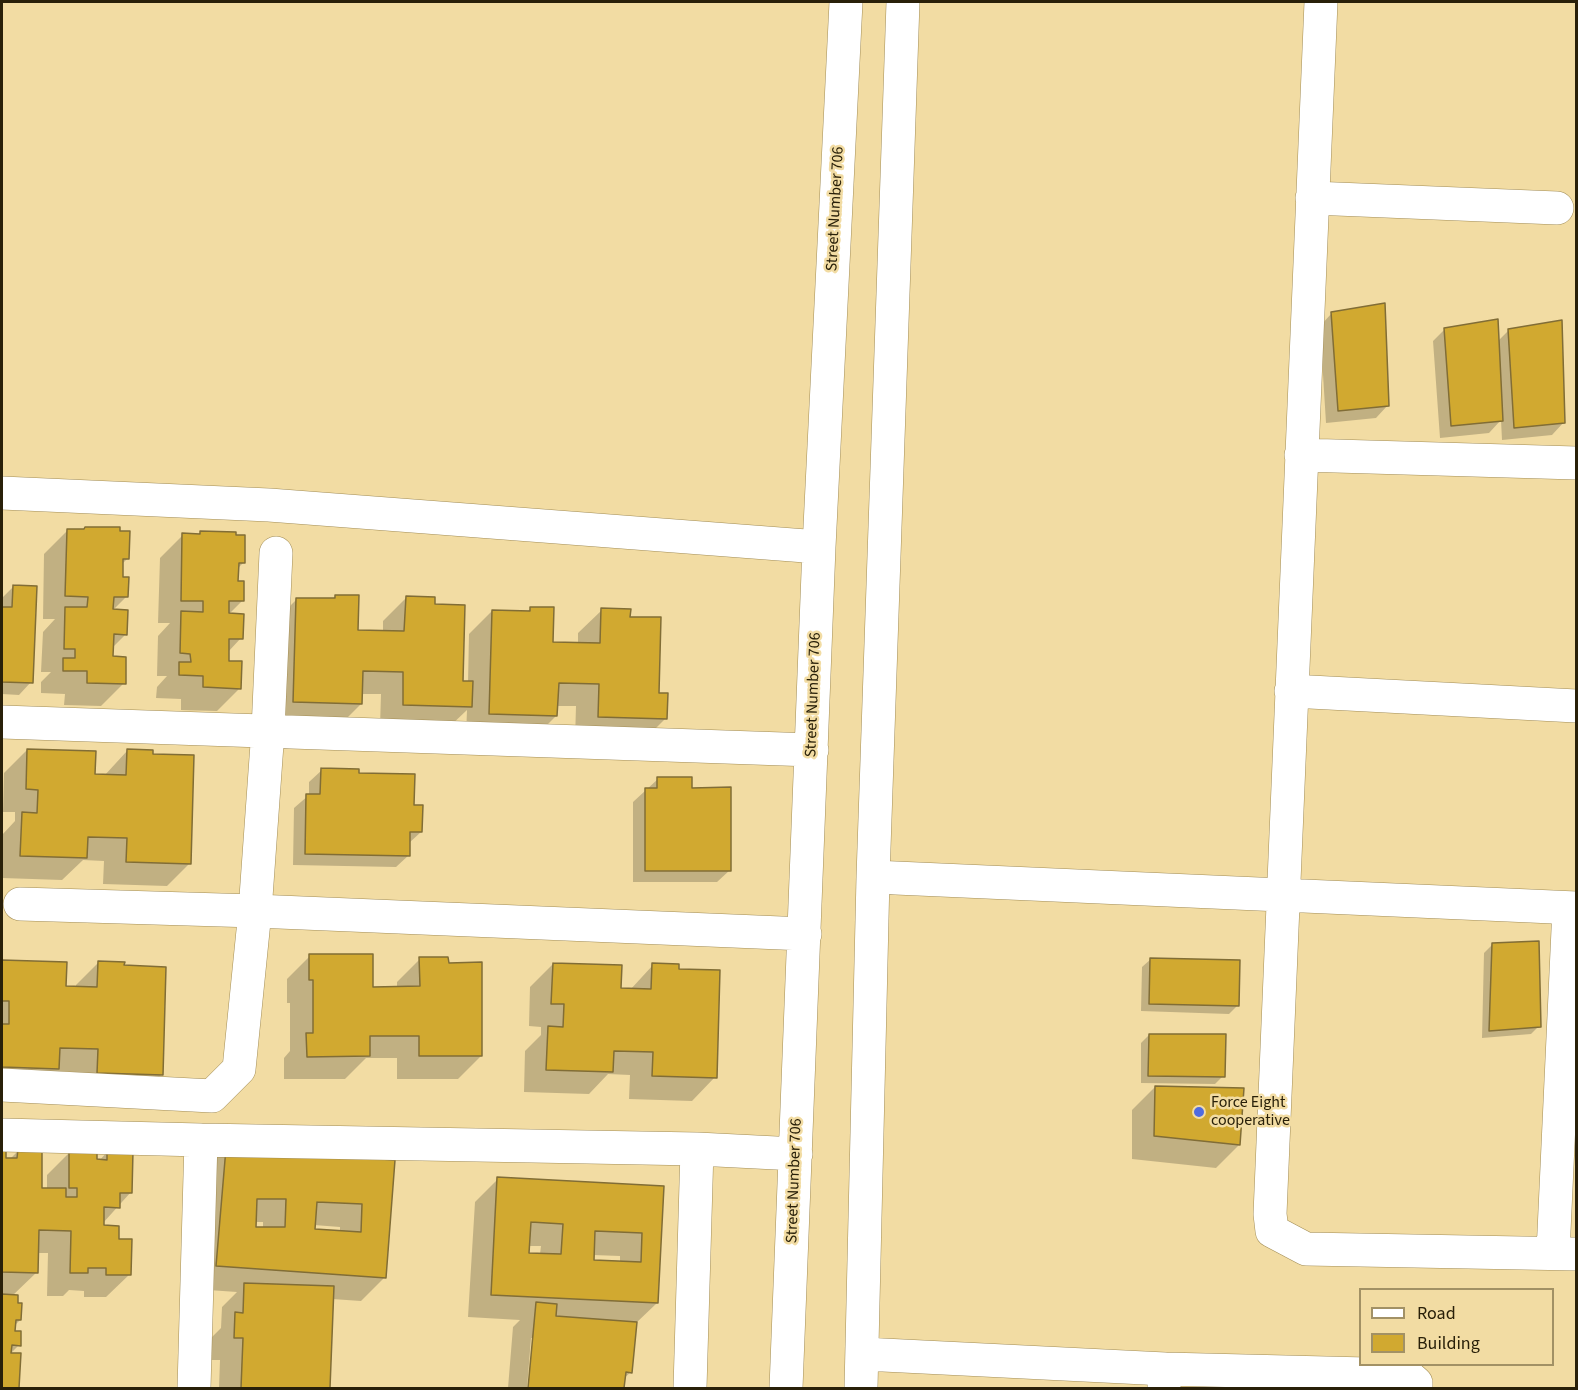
<!DOCTYPE html>
<style>
body{margin:0}
#map{position:relative;width:1578px;height:1390px;overflow:hidden;background:#f2dca3;font-family:"Source Sans 3",sans-serif}
canvas{display:block}
.frame{position:absolute;inset:0;border:3px solid #292009;pointer-events:none}
.legend{position:absolute;left:1359px;top:1288px;width:195px;height:78px;box-sizing:border-box;background:#f2dca3;border:2px solid #a29165;margin:0;padding:8px 10px;list-style:none;font-size:18px;color:#292009}
.legend li{display:flex;align-items:center;gap:12px;height:30px}
.legend b{width:30px;border:2px solid #a29165}
</style>
<div id="map">
<canvas width="1578" height="1390"></canvas>
<div class="frame"></div>
<ul class="legend">
<li><b style="height:8px;background:#fff"></b>Road</li>
<li><b style="height:16px;background:#d1a930"></b>Building</li>
</ul>
</div>
<script>
const context = document.querySelector('canvas').getContext('2d');
context.lineJoin = 'round';
function fillPath(path, color) {
  context.fillStyle = color;
  context.fill(path, 'evenodd');
}
function shape(rows) {
  const path = new Path2D();
  for (const r of rows) {
    path.moveTo(r[0], r[1]);
    for (let i = 2; i < r.length; i += 2) path.lineTo(r[i], r[i + 1]);
  }
  return path;
}
function strokePath(path, color, width, dash) {
  context.strokeStyle = color;
  context.lineWidth = width;
  context.lineCap = dash ? 'butt' : 'round';
  context.setLineDash(dash || []);
  context.stroke(path);
}
function drawText(font, color, halo, rows, align = 'center') {
  context.font = font + ' "Source Sans 3",sans-serif';
  context.lineWidth = 5;
  context.setLineDash([]);
  context.textBaseline = 'middle';
  context.strokeStyle = halo;
  context.fillStyle = color;
  for (const [text, x, y, turn = 0] of rows) {
    context.save();
    context.translate(x, y);
    context.rotate((+turn || 0) * Math.PI / 180);
    context.textAlign = isNaN(turn) ? turn : align;
    if (halo) context.strokeText(text, 0, 0);
    context.fillText(text, 0, 0);
    context.restore();
  }
}
const shadow = shape([
 [1332,313,1388,405,1376,418,1326,423,1320,326],
 [1445,329,1498,341,1508,331,1564,422,1552,435,1502,440,1501,420,1489,433,1440,438,1433,341],
 [67,531,128,558,122,564,121,578,127,596,112,611,126,634,112,648,111,657,124,683,101,706,64,705,65,694,41,693,41,682,51,672,41,672,43,632,55,619,43,619,44,554],
 [201,532,243,563,237,569,237,582,242,601,228,615,241,638,228,652,228,662,240,688,217,711,181,710,181,699,156,698,157,687,167,676,157,676,158,636,170,623,158,623,160,558,183,535,198,535],
 [13,587,31,682,19,695,2,694,2,598],
 [335,596,356,631,383,632,383,621,406,598,434,606,462,682,468,683,469,634,492,611,527,612,531,608,552,644,578,644,578,633,602,610,629,618,666,718,643,741,575,740,576,706,556,706,556,716,533,739,466,737,467,710,447,729,380,727,381,694,361,694,361,704,338,727,271,725,274,622,297,599,332,600],
 [27,750,93,776,104,776,127,751,190,863,167,886,103,884,104,861,83,860,62,880,2,878,2,835,15,821,15,812,3,812,4,773],
 [322,770,358,774,413,806,421,832,409,843,409,855,396,867,293,865,294,808,309,795,309,782],
 [658,779,690,789,730,870,717,882,633,882,633,802],
 [1492,945,1539,1026,1531,1034,1482,1038,1484,953],
 [310,956,372,988,397,988,397,982,420,959,481,1056,458,1079,397,1079,397,1058,366,1058,345,1079,284,1079,284,1058,290,1051,290,1003,287,1003,287,979],
 [1151,959,1237,1006,1229,1014,1141,1011,1142,967],
 [2,961,66,964,65,988,76,988,76,985,99,962,161,1075,138,1098,75,1096,76,1072,54,1071,34,1091,2,1091],
 [553,964,619,990,630,990,653,965,677,970,715,1077,692,1101,629,1099,630,1075,608,1074,589,1094,524,1092,525,1051,541,1035,541,1027,529,1026,530,987],
 [1149,1035,1223,1076,1215,1084,1141,1083,1141,1043],
 [1155,1087,1239,1145,1216,1168,1132,1159,1132,1110],
 [226,1149,394,1162,384,1278,361,1301,332,1299,329,1388,219,1388,220,1360,211,1360,212,1337,221,1328,222,1307,237,1292,194,1289,203,1172],
 [255,1222,263,1222,263,1228,255,1228],
 [314,1225,340,1227,340,1232,314,1231],
 [2,1151,4,1151,5,1159,9,1160,18,1151,40,1190,47,1190,47,1175,70,1152,99,1161,107,1152,131,1192,103,1223,102,1227,118,1241,130,1274,106,1297,84,1297,84,1291,69,1290,63,1296,47,1296,48,1253,37,1253,37,1272,12,1296,20,1320,14,1326,14,1332,19,1345,10,1354,19,1354,18,1388,2,1388],
 [498,1179,663,1187,657,1303,635,1324,631,1372,623,1379,623,1388,530,1388,534,1338,531,1338,527,1388,508,1388,513,1327,520,1320,468,1317,475,1202],
 [528,1246,541,1246,540,1254,527,1254],
 [593,1255,620,1256,620,1263,593,1261]
]);
const building = shape([
 [1385,303,1389,406,1338,411,1331,312,1385,303],
 [1498,319,1503,421,1451,426,1444,328,1498,319],
 [1562,320,1565,423,1514,428,1508,329,1562,320],
 [85,527,120,527,120,531,130,531,129,559,123,559,123,577,129,577,128,597,114,597,113,609,128,610,127,635,114,634,113,656,126,657,126,684,87,683,87,671,63,671,63,658,75,658,75,649,64,649,65,607,87,607,88,597,65,596,67,529,84,529,85,527],
 [200,531,236,532,236,535,245,535,245,563,239,563,238,581,244,581,244,601,229,601,229,613,244,614,243,639,229,639,229,661,242,661,241,689,203,687,203,676,179,675,179,662,191,662,190,654,180,653,181,611,203,612,203,601,181,601,182,533,200,534,200,531],
 [13,585,37,586,33,683,2,682,2,607,12,607,13,585],
 [335,595,359,595,358,630,404,631,406,596,435,597,435,604,465,605,463,681,473,681,472,707,403,705,403,672,363,671,362,704,293,702,296,598,335,598,335,595],
 [530,607,554,607,553,642,600,643,601,608,631,609,630,617,661,617,659,693,668,693,667,719,598,717,599,684,559,683,557,716,489,714,492,610,530,611,530,607],
 [27,749,96,751,95,774,126,775,127,749,153,750,153,754,194,755,191,864,126,862,127,838,88,837,87,858,20,856,22,812,37,813,38,790,26,789,27,749],
 [321,768,359,769,359,773,415,774,414,805,423,805,422,832,410,832,410,856,305,854,306,794,320,794,321,768],
 [657,777,692,777,692,788,731,787,731,871,645,871,645,788,657,788,657,777],
 [1539,941,1541,1027,1489,1031,1492,943,1539,941],
 [309,954,373,954,373,987,420,986,419,957,448,957,449,963,482,962,482,1056,419,1056,419,1036,370,1036,370,1056,307,1057,306,1033,313,1033,313,980,309,980,309,954],
 [1150,958,1240,960,1239,1006,1149,1004,1150,958],
 [2,960,67,962,66,986,97,987,98,961,125,962,124,965,166,967,163,1075,97,1073,98,1049,60,1048,59,1069,2,1067,2,1024,9,1024,9,1001,2,1001,2,960],
 [553,963,622,965,621,988,651,989,652,963,679,964,679,969,720,970,717,1078,652,1076,653,1052,614,1051,613,1072,546,1070,548,1026,563,1027,564,1004,551,1004,553,963],
 [1149,1034,1226,1034,1225,1077,1148,1076,1149,1034],
 [1155,1086,1244,1088,1240,1145,1154,1136,1155,1086],
 [226,1148,395,1160,386,1278,216,1266,226,1148],
 [257,1199,286,1199,285,1227,256,1227,257,1199],
 [317,1202,362,1204,361,1232,315,1229,317,1202],
 [2,1149,6,1150,6,1158,17,1158,18,1149,42,1150,42,1188,66,1188,66,1197,77,1197,77,1188,69,1188,69,1150,97,1150,97,1159,107,1160,107,1151,133,1151,132,1193,120,1193,120,1208,104,1207,104,1225,119,1226,119,1239,132,1239,131,1275,106,1275,106,1268,88,1268,88,1273,70,1273,71,1231,39,1230,38,1273,2,1272,2,1149],
 [497,1177,664,1186,658,1303,491,1295,497,1177],
 [531,1222,563,1224,561,1254,529,1253,531,1222],
 [595,1231,642,1233,641,1262,594,1260,595,1231],
 [244,1283,334,1286,330,1388,230,1388,241,1388,243,1338,234,1338,235,1312,243,1313,244,1283],
 [2,1294,18,1295,18,1303,22,1303,21,1320,16,1320,15,1331,21,1331,21,1346,12,1345,11,1353,21,1353,19,1388,2,1388,2,1294],
 [536,1302,557,1304,556,1316,637,1322,632,1373,626,1372,624,1388,528,1388,536,1302]
]);
const minor = shape([
 [1321,2,1270,1214,1272,1231,1306,1249,1576,1254],
 [1312,198,1557,208],
 [1301,455,1576,463],
 [2,493,269,505,819,547],
 [1291,691,1576,706],
 [2,722,812,750],
 [873,877,1576,908],
 [20,904,255,911,805,934],
 [2,1085,212,1096,239,1069,255,911,268,730,276,553],
 [2,1135,201,1140,194,1388],
 [201,1140,697,1149,796,1154],
 [1553,1253,1569,908],
 [863,1354,1165,1369,1164,1388],
 [1165,1369,1407,1375,1416,1383,1416,1388],
 [690,1388,697,1149],
 [786,1388,819,547,846,2],
 [861,1388,873,877,903,2]
]);
const markers = [
 [1199,1112,6,"#4f6be0"]
];
const streetNames = [
 ["Street Number 706",836,209,-87],
 ["Street Number 706",814,695,-88],
 ["Street Number 706",795,1181,-88]
];
const poiNames = [
 ["Force Eight",1211,1103],
 ["cooperative",1211,1121]
];
fillPath(shadow, '#0003');
fillPath(building, '#d1a930');
strokePath(building, '#816d36', 1.5);
strokePath(minor, '#a28d56', 34);
strokePath(minor, '#fff', 33);
for (const [x, y, r, color] of markers) {
  const dot = new Path2D();
  dot.arc(x, y, r, 0, 2 * Math.PI);
  context.fillStyle = color;
  context.fill(dot);
  strokePath(dot, '#f2dca3', 2);
}
drawText('16px', '#292009', '#f2dca3', streetNames);
drawText('16px', '#292009', '#f2dca3', poiNames, 'left');
</script>
